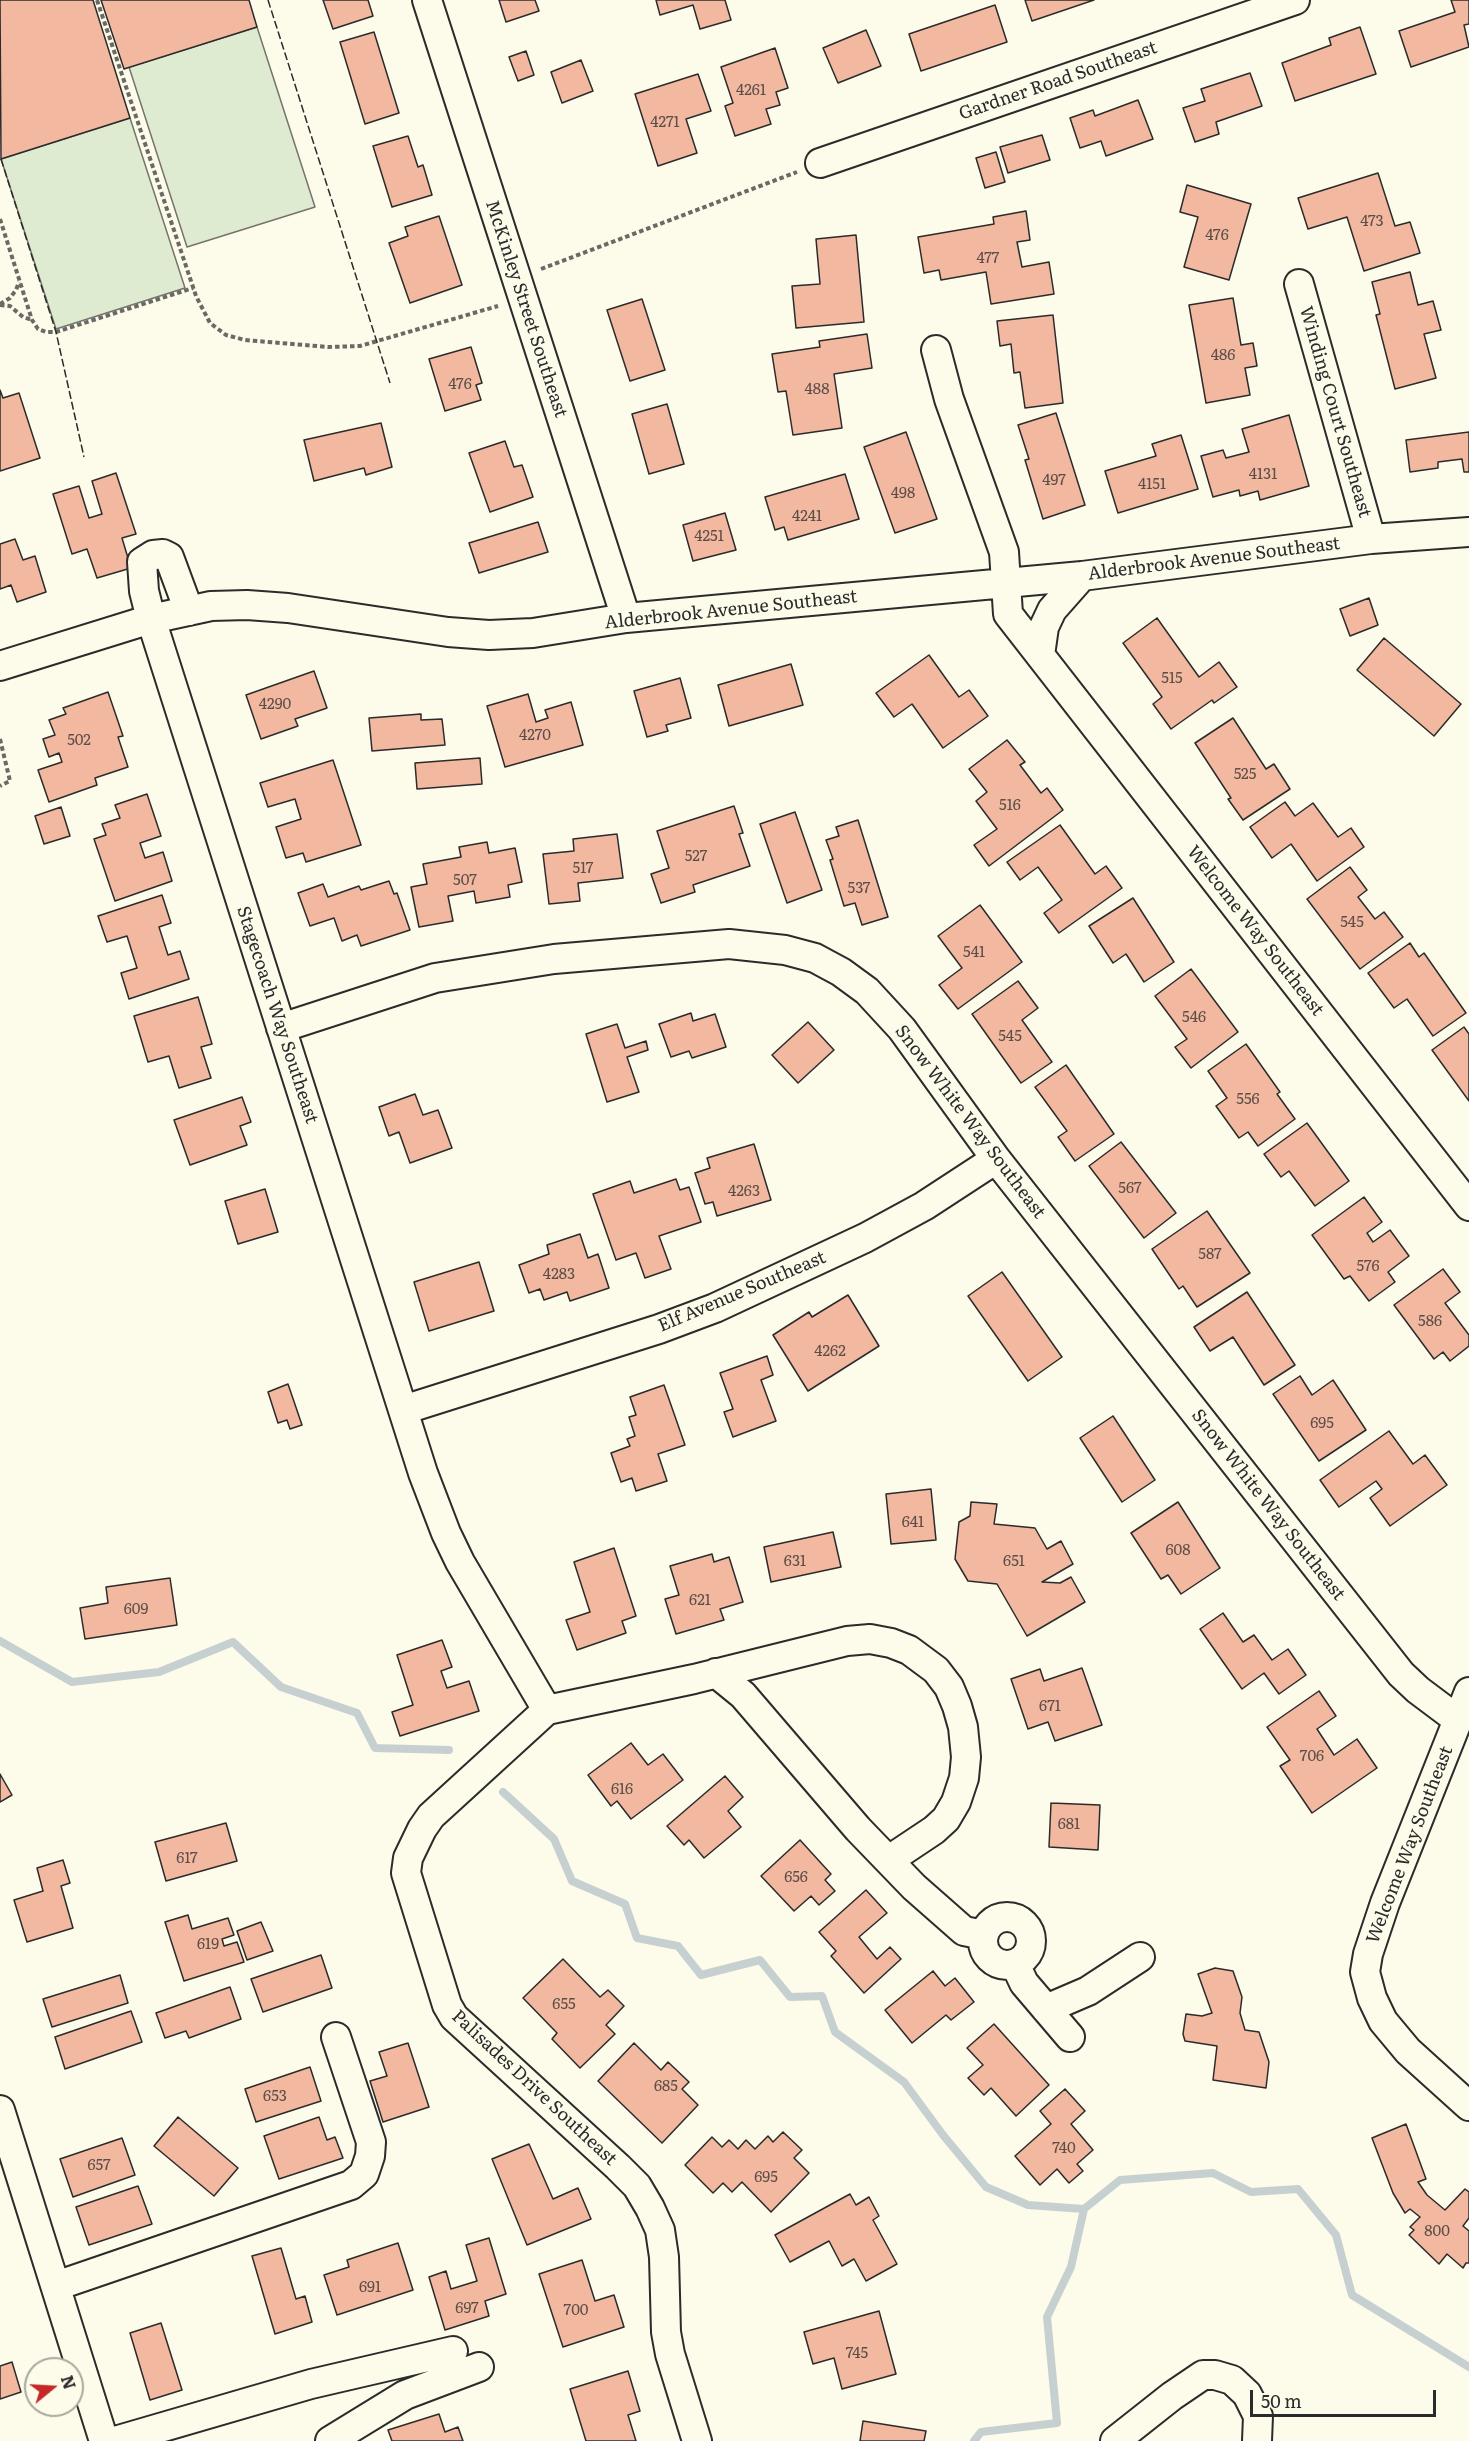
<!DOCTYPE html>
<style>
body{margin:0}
#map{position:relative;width:1469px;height:2441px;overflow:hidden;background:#fdfbea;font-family:Literata,serif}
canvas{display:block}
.north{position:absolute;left:24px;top:2357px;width:60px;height:60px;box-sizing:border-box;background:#fdfbea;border:2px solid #a9a89e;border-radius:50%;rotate:72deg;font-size:16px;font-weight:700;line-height:24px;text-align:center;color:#2b2b2b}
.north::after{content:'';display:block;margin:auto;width:21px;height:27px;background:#c62828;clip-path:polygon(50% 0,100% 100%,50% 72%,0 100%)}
.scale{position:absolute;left:1250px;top:2390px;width:186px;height:27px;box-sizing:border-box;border:3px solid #2b2b2b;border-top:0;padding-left:8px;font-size:18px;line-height:21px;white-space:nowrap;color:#2b2b2b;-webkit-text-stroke:4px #fdfbea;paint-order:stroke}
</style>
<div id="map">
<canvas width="1469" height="2441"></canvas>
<div class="north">N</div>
<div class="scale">50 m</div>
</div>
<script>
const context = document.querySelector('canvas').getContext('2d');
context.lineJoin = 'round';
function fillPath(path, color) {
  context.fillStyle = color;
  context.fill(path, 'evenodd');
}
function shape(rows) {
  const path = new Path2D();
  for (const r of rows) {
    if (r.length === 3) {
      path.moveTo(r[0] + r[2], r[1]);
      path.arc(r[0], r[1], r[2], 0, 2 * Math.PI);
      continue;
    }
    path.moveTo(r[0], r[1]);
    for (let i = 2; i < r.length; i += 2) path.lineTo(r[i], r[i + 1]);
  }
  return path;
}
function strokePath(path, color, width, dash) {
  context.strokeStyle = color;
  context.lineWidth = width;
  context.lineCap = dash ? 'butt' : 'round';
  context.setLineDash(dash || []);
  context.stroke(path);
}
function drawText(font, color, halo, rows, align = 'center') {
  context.font = font + ' Literata,serif';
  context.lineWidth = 4.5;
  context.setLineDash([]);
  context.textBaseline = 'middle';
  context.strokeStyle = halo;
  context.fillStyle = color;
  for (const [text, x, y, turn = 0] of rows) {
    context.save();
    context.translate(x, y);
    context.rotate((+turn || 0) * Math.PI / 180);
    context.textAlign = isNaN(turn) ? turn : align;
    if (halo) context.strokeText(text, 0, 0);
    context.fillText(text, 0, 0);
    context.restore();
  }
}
const green = shape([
 [257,27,315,207,187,247,129,67,257,27],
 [130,118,185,288,56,329,1,159,130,118]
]);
const stream = shape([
 [0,1641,72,1682,159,1672,233,1642,281,1687,357,1713,375,1748,449,1750],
 [503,1792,554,1839,572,1881,625,1904,637,1938,678,1946,701,1975,760,1960,790,1997,822,1996,835,2032,904,2082,943,2135,986,2187,1028,2205,1084,2209],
 [974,2441,981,2432,1057,2423,1047,2317,1071,2267,1084,2209,1120,2180,1213,2173,1251,2192,1298,2189,1336,2235,1352,2295,1469,2367]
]);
const building = shape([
 [0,0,93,0,130,118,1,159,0,0],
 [101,0,249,0,257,27,124,69,101,0],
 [323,0,368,0,373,16,333,29,323,0],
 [499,0,535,0,539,11,506,22,499,0],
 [656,0,725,0,731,20,700,29,693,5,660,15,656,0],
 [1025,0,1094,0,1032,21,1025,0],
 [1451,0,1469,0,1469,24,1464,25,1469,47,1411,67,1399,31,1455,12,1451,0],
 [995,5,1007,42,921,71,909,34,995,5],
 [1360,27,1376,74,1295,101,1282,63,1331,45,1329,38,1360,27],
 [866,30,881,66,838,83,823,48,866,30],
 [374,32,399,113,365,124,340,42,374,32],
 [775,48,788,88,776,92,780,105,766,109,771,124,735,136,725,106,733,103,721,67,775,48],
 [526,51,534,75,518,81,509,57,526,51],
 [581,60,593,91,562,103,551,72,581,60],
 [1250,73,1262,106,1216,122,1219,134,1195,142,1183,108,1205,101,1201,89,1250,73],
 [698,74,711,111,686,119,697,153,658,166,635,94,698,74],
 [1138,100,1153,139,1106,156,1101,141,1080,148,1070,118,1093,110,1095,116,1138,100],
 [1042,135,1050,160,1008,173,1000,147,1042,135],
 [408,136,418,167,423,165,432,195,392,207,373,146,408,136],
 [996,152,1005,182,985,188,976,158,996,152],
 [1378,173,1395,226,1410,222,1420,253,1364,271,1347,217,1308,229,1298,198,1378,173],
 [1187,185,1251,204,1229,280,1184,267,1198,217,1180,212,1187,185],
 [1026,211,1030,240,1017,242,1022,267,1049,262,1054,294,991,304,986,272,941,280,939,270,924,273,918,237,994,224,993,217,1026,211],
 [439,216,462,285,410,303,389,243,408,236,405,227,439,216],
 [856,235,864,322,796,328,792,286,820,284,816,239,856,235],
 [1410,272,1418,305,1433,301,1441,330,1424,334,1436,378,1395,389,1376,315,1380,314,1372,282,1410,272],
 [1233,298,1241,345,1253,343,1257,366,1245,368,1250,395,1206,403,1189,305,1233,298],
 [642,299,665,370,630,381,607,310,642,299],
 [1053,315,1063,403,1025,408,1020,372,1014,373,1011,344,1000,346,997,321,1053,315],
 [867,334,872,368,834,374,842,428,793,435,786,391,778,392,772,354,820,347,819,341,867,334],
 [471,347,482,383,476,385,481,400,445,411,429,359,471,347],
 [0,390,3,398,19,393,40,458,0,471,0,390],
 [667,404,684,464,649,474,632,414,667,404],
 [1056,413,1085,505,1043,519,1025,460,1029,459,1018,425,1056,413],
 [1289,415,1309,486,1260,500,1258,491,1240,496,1239,490,1213,497,1201,456,1223,450,1226,458,1249,452,1242,429,1289,415],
 [381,423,392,467,366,475,364,468,314,481,304,440,381,423],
 [906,432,937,519,895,533,864,447,906,432],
 [1469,432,1469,472,1464,472,1462,459,1438,462,1438,468,1410,472,1406,440,1469,432],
 [1181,435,1198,489,1118,513,1105,471,1156,456,1152,444,1181,435],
 [505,441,514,467,522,465,533,497,490,512,469,453,505,441],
 [116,473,136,534,122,538,131,568,97,578,87,549,72,554,53,494,79,486,89,518,102,514,92,481,116,473],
 [845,474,859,519,788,540,784,527,775,530,765,497,845,474],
 [725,513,736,550,693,561,683,525,725,513],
 [538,522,548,552,479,573,469,543,538,522],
 [15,539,23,560,35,556,46,592,17,602,11,585,0,589,0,544,15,539],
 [1369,598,1378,625,1350,636,1340,609,1369,598],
 [1157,618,1199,677,1219,662,1237,687,1214,703,1212,700,1171,729,1153,704,1162,697,1123,643,1157,618],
 [1384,638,1461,704,1434,736,1357,670,1384,638],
 [929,655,959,697,969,690,988,716,943,748,912,704,894,717,876,693,929,655],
 [791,664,803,705,729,726,718,685,791,664],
 [314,671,327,708,295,719,298,726,261,739,246,695,314,671],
 [680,678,691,718,666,725,668,731,647,737,634,691,680,678],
 [108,692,123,736,118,737,128,767,95,778,97,785,49,802,38,770,62,762,59,753,49,757,43,739,55,735,49,720,66,714,63,708,108,692],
 [528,694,536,722,548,718,545,710,571,702,583,745,505,767,487,706,528,694],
 [421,714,421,720,442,719,445,745,372,751,369,718,421,714],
 [1233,718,1266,769,1274,764,1290,789,1243,820,1228,799,1231,798,1195,743,1233,718],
 [1007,740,1025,762,1020,765,1041,793,1047,788,1063,810,989,866,974,845,997,829,976,801,987,792,969,769,1007,740],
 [480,758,482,784,417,789,415,763,480,758],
 [333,760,361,845,306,862,303,853,286,858,276,827,301,819,295,799,268,807,260,783,333,760],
 [147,794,161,836,140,843,145,858,163,852,172,881,115,901,94,839,106,835,102,824,120,818,115,805,147,794],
 [1285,802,1295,816,1313,803,1338,837,1351,828,1364,847,1317,881,1291,844,1272,858,1250,827,1285,802],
 [734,806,743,833,739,834,750,866,693,885,695,892,661,903,651,874,669,868,657,831,734,806],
 [61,807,70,836,44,844,35,816,61,807],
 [795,812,822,890,787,903,760,824,795,812],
 [858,820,888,917,862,925,855,903,844,906,830,860,833,859,826,840,839,836,836,827,858,820],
 [1060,825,1095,874,1106,866,1122,888,1059,933,1044,913,1062,900,1038,867,1020,880,1007,862,1060,825],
 [617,834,623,878,578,883,580,901,549,904,543,854,574,851,573,839,617,834],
 [487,842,489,853,515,848,522,882,508,885,510,897,476,903,474,891,448,896,453,921,419,927,411,887,427,884,423,864,461,857,459,847,487,842],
 [1350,867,1367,890,1358,897,1375,919,1384,912,1403,937,1360,969,1307,899,1350,867],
 [389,881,394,894,397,893,410,930,361,946,357,935,342,941,334,918,310,926,298,893,323,884,328,897,359,886,361,890,389,881],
 [162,895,171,923,159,927,168,955,180,951,189,979,129,999,121,973,137,968,127,936,107,942,98,916,162,895],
 [1133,898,1174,962,1144,982,1126,954,1113,963,1089,926,1133,898],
 [980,905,1022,962,958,1009,939,985,962,968,938,936,980,905],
 [1410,943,1419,957,1424,953,1466,1013,1433,1036,1407,999,1394,1008,1368,973,1410,943],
 [1191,969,1238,1032,1191,1068,1175,1047,1187,1039,1155,996,1191,969],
 [1018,981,1038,1008,1022,1020,1052,1062,1021,1083,972,1014,1018,981],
 [198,997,212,1044,201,1047,211,1078,179,1088,169,1056,148,1062,134,1016,198,997],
 [691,1013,693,1021,715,1014,726,1047,692,1058,689,1051,671,1057,659,1024,691,1013],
 [808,1022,834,1050,798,1083,772,1055,808,1022],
 [617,1024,625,1048,646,1041,648,1050,627,1057,639,1092,607,1102,586,1034,617,1024],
 [1464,1027,1469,1034,1469,1101,1432,1050,1464,1027],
 [1246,1044,1280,1092,1277,1094,1295,1119,1258,1146,1248,1132,1239,1138,1216,1106,1227,1098,1208,1071,1246,1044],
 [1066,1065,1114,1134,1075,1161,1058,1137,1067,1131,1035,1087,1066,1065],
 [415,1094,423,1115,438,1110,452,1148,410,1163,399,1132,389,1136,379,1107,415,1094],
 [242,1097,251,1122,240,1126,247,1145,190,1165,174,1120,242,1097],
 [1307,1123,1349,1181,1315,1206,1289,1171,1281,1177,1264,1154,1307,1123],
 [1121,1142,1176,1213,1144,1238,1089,1166,1121,1142],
 [754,1144,771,1200,717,1216,713,1202,705,1204,695,1173,710,1168,707,1158,754,1144],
 [676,1179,680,1190,689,1187,701,1222,659,1236,671,1269,645,1278,636,1253,616,1260,593,1194,630,1181,634,1193,676,1179],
 [265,1189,278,1232,238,1244,225,1201,265,1189],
 [1364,1197,1382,1222,1367,1233,1373,1242,1390,1230,1409,1256,1388,1272,1395,1282,1369,1301,1350,1276,1344,1279,1312,1235,1364,1197],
 [1207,1211,1250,1273,1197,1307,1183,1286,1179,1289,1152,1249,1207,1211],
 [580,1234,588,1258,598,1254,609,1288,570,1301,567,1292,544,1300,540,1289,529,1293,519,1265,549,1254,547,1245,580,1234],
 [479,1262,494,1311,429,1331,414,1282,479,1262],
 [1443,1269,1460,1292,1445,1303,1469,1335,1469,1346,1450,1361,1443,1352,1434,1359,1394,1305,1443,1269],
 [1002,1272,1062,1357,1028,1381,968,1296,1002,1272],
 [1247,1292,1295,1365,1264,1385,1233,1337,1210,1351,1194,1327,1247,1292],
 [848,1295,879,1346,808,1391,773,1335,809,1312,812,1317,848,1295],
 [767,1356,773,1375,761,1380,776,1421,733,1437,724,1412,733,1409,720,1373,767,1356],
 [1300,1376,1312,1395,1333,1380,1366,1430,1319,1461,1273,1394,1300,1376],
 [288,1384,302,1425,290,1429,287,1420,278,1423,268,1392,288,1384],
 [664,1385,685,1445,658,1454,667,1481,636,1491,632,1478,621,1482,611,1453,630,1446,627,1439,635,1436,629,1417,636,1415,630,1397,664,1385],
 [1113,1416,1155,1480,1122,1502,1080,1438,1113,1416],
 [1389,1431,1413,1464,1425,1455,1447,1485,1390,1526,1370,1498,1382,1489,1376,1481,1339,1507,1320,1480,1389,1431],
 [931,1489,936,1540,891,1544,886,1494,931,1489],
 [971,1502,997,1504,994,1524,1035,1528,1047,1549,1061,1541,1073,1564,1042,1582,1060,1583,1071,1577,1085,1602,1027,1636,997,1584,968,1581,955,1559,959,1522,970,1516,971,1502],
 [1178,1502,1220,1568,1181,1594,1168,1575,1161,1579,1131,1533,1178,1502],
 [833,1532,841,1567,771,1582,764,1547,833,1532],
 [614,1548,636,1616,622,1621,626,1633,577,1650,566,1620,590,1612,574,1562,614,1548],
 [712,1554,714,1562,729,1557,743,1602,720,1609,724,1620,676,1634,665,1599,679,1595,670,1566,712,1554],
 [170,1578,177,1625,85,1639,80,1608,108,1603,106,1587,170,1578],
 [1223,1613,1243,1642,1254,1635,1272,1660,1288,1649,1306,1675,1279,1694,1264,1673,1242,1689,1200,1629,1223,1613],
 [442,1640,452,1667,441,1671,447,1688,469,1681,479,1711,400,1736,392,1712,413,1705,397,1655,442,1640],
 [1082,1668,1102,1725,1055,1741,1048,1722,1028,1729,1011,1679,1040,1669,1044,1681,1082,1668],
 [1319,1691,1336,1716,1317,1729,1334,1755,1357,1739,1377,1768,1312,1813,1280,1766,1290,1760,1267,1727,1319,1691],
 [631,1743,648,1765,663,1754,683,1780,631,1819,617,1801,611,1806,588,1775,631,1743],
 [0,1774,12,1795,0,1802,0,1774],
 [725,1776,743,1797,728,1811,741,1827,704,1858,689,1840,684,1845,667,1826,725,1776],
 [1051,1803,1100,1805,1098,1850,1049,1847,1051,1803],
 [226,1823,237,1861,166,1881,155,1842,226,1823],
 [800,1840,831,1874,825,1880,835,1891,819,1905,811,1896,794,1911,761,1876,800,1840],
 [63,1860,70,1883,61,1886,73,1928,27,1942,14,1900,43,1891,37,1868,63,1860],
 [866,1890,887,1913,859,1937,877,1959,890,1947,901,1959,864,1993,831,1956,836,1951,819,1932,866,1890],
 [188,1915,192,1929,228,1918,234,1935,222,1939,224,1946,237,1942,244,1962,184,1981,165,1922,188,1915],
 [261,1922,273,1951,247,1960,237,1931,261,1922],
 [321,1955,332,1988,263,2012,251,1979,321,1955],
 [563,1959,600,1997,608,1990,624,2006,606,2025,615,2034,580,2068,552,2039,557,2033,523,1998,563,1959],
 [1215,1968,1233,1971,1242,1997,1240,2013,1245,2030,1259,2032,1269,2062,1266,2088,1213,2080,1217,2046,1185,2041,1183,2034,1186,2014,1202,2016,1212,2013,1198,1974,1215,1968],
 [933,1971,945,1986,955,1978,974,2002,951,2020,946,2015,912,2043,885,2010,933,1971],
 [120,1975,128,2003,52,2027,43,1999,120,1975],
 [230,1987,241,2019,189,2038,186,2031,165,2038,156,2013,230,1987],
 [131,2011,142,2042,65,2069,55,2037,131,2011],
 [994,2024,1049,2085,1016,2116,991,2088,984,2095,968,2078,983,2065,967,2048,994,2024],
 [408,2043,429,2107,383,2122,370,2081,387,2076,379,2052,408,2043],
 [634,2043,661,2070,668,2062,689,2082,682,2089,698,2105,662,2143,598,2081,634,2043],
 [310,2067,321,2101,256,2122,245,2089,310,2067],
 [1065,2089,1085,2111,1071,2124,1093,2150,1077,2164,1083,2171,1069,2183,1057,2169,1040,2185,1015,2156,1051,2124,1040,2111,1065,2089],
 [178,2117,238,2168,214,2196,154,2146,178,2117],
 [319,2117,327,2140,335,2137,343,2158,279,2179,264,2136,319,2117],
 [1406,2124,1426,2179,1418,2182,1427,2195,1445,2210,1465,2189,1469,2192,1469,2218,1463,2226,1469,2231,1469,2263,1466,2263,1463,2268,1447,2254,1439,2264,1409,2235,1414,2230,1410,2227,1420,2217,1410,2209,1405,2213,1393,2193,1372,2138,1406,2124],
 [783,2132,802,2150,794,2158,809,2173,771,2212,742,2182,732,2192,723,2183,713,2193,685,2165,712,2137,722,2147,729,2140,738,2149,746,2140,755,2149,768,2136,773,2142,783,2132],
 [122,2138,135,2175,73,2197,60,2159,122,2138],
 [529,2144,553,2199,578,2188,591,2219,527,2245,492,2159,529,2144],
 [138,2186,152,2224,89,2245,76,2207,138,2186],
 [850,2194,856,2205,869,2197,879,2216,873,2220,897,2264,866,2281,854,2259,842,2266,829,2241,790,2262,775,2235,850,2194],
 [489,2238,506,2294,485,2301,489,2316,445,2330,429,2277,446,2271,451,2289,477,2281,466,2245,489,2238],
 [398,2243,413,2290,337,2315,324,2275,349,2267,347,2260,398,2243],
 [281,2248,296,2299,305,2296,312,2322,275,2334,252,2256,281,2248],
 [582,2260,595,2301,614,2295,624,2327,563,2347,539,2274,582,2260],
 [879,2311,896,2374,842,2389,834,2358,813,2364,804,2332,879,2311],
 [161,2323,182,2390,150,2400,130,2333,161,2323],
 [12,2362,21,2392,0,2399,0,2366,12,2362],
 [628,2371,640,2411,628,2415,636,2441,586,2441,570,2389,628,2371],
 [439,2414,445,2432,458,2427,463,2441,392,2441,388,2430,439,2414],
 [863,2421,926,2431,924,2441,860,2441,863,2421]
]);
const path = shape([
 [97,0,196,296,210,323,226,335,245,340,328,347,360,346,498,306],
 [0,219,32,320,38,329,46,332,56,332,193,288],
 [541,269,797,172],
 [0,304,10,298,16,290,19,282],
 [0,305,10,306,23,317,32,320],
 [0,739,10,781,0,786]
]);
const minor = shape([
 [427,0,626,618],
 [820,163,1295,0],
 [1299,284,1371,539],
 [936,350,949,399,1004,552,1008,614,1469,1206],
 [189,611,169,557,163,554,153,555,142,562,144,591,151,619,423,1473,446,1533,460,1562,547,1710],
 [1040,655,1044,627,1052,610,1082,576],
 [0,666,151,619,211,606,247,605,288,608,448,632,489,635,533,633,626,618,1082,576,1371,539,1469,532],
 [281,1028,435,978,554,959,729,944,785,950,815,958,841,972,867,991,902,1029,996,1159,1401,1674,1418,1690,1458,1720],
 [403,1410,659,1329,715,1308,865,1238,924,1206,996,1159],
 [716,1673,743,1695,858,1829,914,1887,964,1931,984,1935],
 [1469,1692,1385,1903,1368,1954,1365,1972,1372,1998,1383,2021,1408,2051,1469,2106],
 [1007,1941,24],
 [1015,1964,1024,1983,1070,2037],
 [1046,2009,1088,1991,1140,1957],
 [0,2110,104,2441],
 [56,2286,351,2185,364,2174,370,2156,371,2142,336,2037],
 [115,2441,311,2384,453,2351],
 [330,2441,405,2395,479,2367],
 [697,2441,670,2354,666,2332,664,2257,660,2230,650,2208,637,2186,618,2167,454,2017,447,2005,406,1873,408,1858,422,1829,431,1816,547,1710,694,1679,847,1641,870,1639,891,1643,909,1650,936,1670,949,1687,957,1706,963,1727,966,1757,964,1778,956,1802,946,1819,934,1830,889,1860],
 [1115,2441,1172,2396,1203,2375,1215,2375,1232,2380,1247,2394,1258,2416,1257,2441]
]);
const fence = shape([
 [268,0,390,383],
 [1,159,56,332,84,457]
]);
const numberNames = [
 ["4261",751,91],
 ["4271",665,123],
 ["473",1372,222],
 ["476",1217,236],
 ["477",988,259],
 ["486",1223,356],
 ["476",460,385],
 ["488",817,390],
 ["4131",1263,475],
 ["497",1054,481],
 ["4151",1152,485],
 ["498",903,494],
 ["4241",807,517],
 ["4251",709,537],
 ["515",1172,679],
 ["4290",275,705],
 ["4270",535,736],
 ["502",79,741],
 ["525",1245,775],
 ["516",1010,806],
 ["527",696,857],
 ["517",583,869],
 ["507",465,881],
 ["537",859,889],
 ["545",1352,923],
 ["541",974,953],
 ["546",1194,1018],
 ["545",1010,1037],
 ["556",1248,1100],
 ["567",1130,1189],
 ["4263",744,1192],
 ["587",1210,1255],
 ["576",1368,1267],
 ["4283",559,1275],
 ["586",1430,1322],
 ["4262",830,1352],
 ["695",1322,1424],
 ["641",913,1523],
 ["608",1178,1551],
 ["631",795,1562],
 ["651",1014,1562],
 ["621",700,1601],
 ["609",136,1610],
 ["671",1050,1707],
 ["706",1312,1757],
 ["616",622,1790],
 ["681",1069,1825],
 ["617",187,1859],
 ["656",796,1878],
 ["619",208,1945],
 ["655",564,2005],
 ["685",666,2087],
 ["653",275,2097],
 ["740",1064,2149],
 ["657",99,2166],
 ["695",766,2178],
 ["800",1437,2232],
 ["691",370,2288],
 ["697",467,2309],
 ["700",576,2311],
 ["745",857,2354]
];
const streetNames = [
 ["Gardner Road Southeast",1058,81,-19],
 ["McKinley Street Southeast",526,309,72],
 ["Winding Court Southeast",1335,412,74],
 ["Alderbrook Avenue Southeast",1214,559,-7],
 ["Alderbrook Avenue Southeast",731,610,-6],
 ["Welcome Way Southeast",1255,931,52],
 ["Stagecoach Way Southeast",277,1015,72],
 ["Snow White Way Southeast",970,1122,53],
 ["Elf Avenue Southeast",742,1292,-23],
 ["Snow White Way Southeast",1268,1505,52],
 ["Welcome Way Southeast",1410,1845,-69],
 ["Palisades Drive Southeast",534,2088,43]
];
fillPath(green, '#deebd1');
strokePath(green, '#74746e', 1.5);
strokePath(stream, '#c7d0d0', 8);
fillPath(building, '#f2b8a0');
strokePath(building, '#2b2b2b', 1.5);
strokePath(minor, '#2b2b2b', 32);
strokePath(path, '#6a6964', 4, [4.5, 3]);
strokePath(minor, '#fdfbea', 28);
strokePath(fence, '#2b2b2b', 1.5, [8, 3]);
drawText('15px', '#5d4e48', null, numberNames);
drawText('18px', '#2b2b2b', '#fdfbea', streetNames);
</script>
